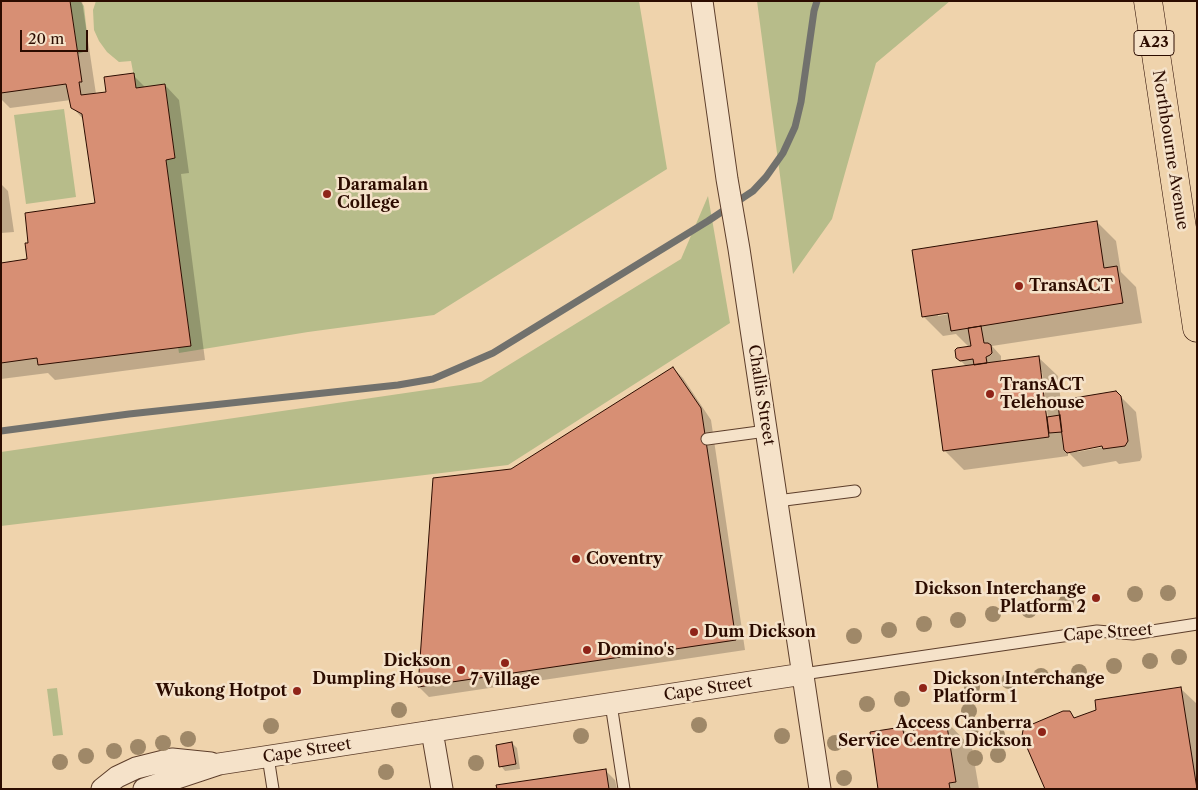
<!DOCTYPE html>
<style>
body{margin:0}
#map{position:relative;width:1198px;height:790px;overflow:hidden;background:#efd3ac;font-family:"Libre Caslon Text",serif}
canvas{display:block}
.frame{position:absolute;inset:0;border:2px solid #2c0c00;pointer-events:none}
.scale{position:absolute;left:20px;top:30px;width:68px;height:22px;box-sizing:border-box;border:2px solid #2c0c00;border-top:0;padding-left:6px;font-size:15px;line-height:18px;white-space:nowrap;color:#2c0c00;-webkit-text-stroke:4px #f5e2c9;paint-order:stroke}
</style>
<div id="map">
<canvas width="1198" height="790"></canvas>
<div class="frame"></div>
<div class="scale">20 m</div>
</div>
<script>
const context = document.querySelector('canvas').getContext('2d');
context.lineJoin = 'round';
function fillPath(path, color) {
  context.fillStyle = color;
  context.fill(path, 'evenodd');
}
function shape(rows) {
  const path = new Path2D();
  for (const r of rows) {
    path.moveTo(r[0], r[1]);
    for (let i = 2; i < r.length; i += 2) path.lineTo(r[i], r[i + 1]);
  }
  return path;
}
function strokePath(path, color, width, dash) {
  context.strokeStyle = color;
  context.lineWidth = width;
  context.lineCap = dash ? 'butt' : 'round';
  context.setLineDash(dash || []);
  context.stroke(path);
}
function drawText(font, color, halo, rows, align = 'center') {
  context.font = font + ' "Libre Caslon Text",serif';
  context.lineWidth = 5;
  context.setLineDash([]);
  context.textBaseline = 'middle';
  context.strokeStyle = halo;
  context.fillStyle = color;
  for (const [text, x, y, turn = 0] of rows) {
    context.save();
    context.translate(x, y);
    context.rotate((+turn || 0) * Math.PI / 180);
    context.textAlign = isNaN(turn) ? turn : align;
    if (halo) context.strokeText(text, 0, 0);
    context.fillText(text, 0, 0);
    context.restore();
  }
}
const green = shape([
 [70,1,80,1,84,6,88,43,86,51,78,54],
 [96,1,639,1,667,169,434,315,308,332,179,353,178,347,191,345,166,160,175,158,165,84,136,88,131,61,119,62,107,52,99,41,94,30,93,10],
 [757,1,950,1,876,63,832,219,793,274],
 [64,109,76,197,26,204,14,115],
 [708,196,730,323,508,465,1,526,1,452,481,382,681,259],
 [57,688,63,735,53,736,47,689]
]);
const shadow = shape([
 [1,1,82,1,96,94,108,93,133,75,146,88,165,85,179,100,189,173,181,174,205,360,55,380,48,373,1,379,1,264,28,260,97,204,84,120,72,107,71,100,10,108,1,99],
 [1,184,8,191,14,232,1,233],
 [1097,222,1116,241,1121,272,1136,287,1142,323,992,346,1001,356,1001,362,1038,357,1058,376,1061,403,1116,392,1136,412,1142,457,1140,461,1119,464,1116,461,1083,467,1068,452,1068,456,964,470,944,450,967,367,957,357,970,348,956,334,943,336,924,317],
 [954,310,955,313,938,316,938,313],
 [1040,372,1042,372,1048,418,1046,418],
 [1108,444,1109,446,1077,452,1077,450],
 [673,368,683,378,711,420,745,650,429,697,419,687,434,479,511,470],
 [1180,688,1197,704,1197,789,1046,789,1069,712,1076,719],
 [946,721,972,748,979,789,880,789,902,728,909,735],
 [512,743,517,748,520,769,505,771,501,766],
 [605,770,615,780,617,789,498,789]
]);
const stream = shape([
 [1,431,129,414,398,385,433,379,493,353,708,221,753,191,766,177,783,153,795,127,801,102,814,11,817,1]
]);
const building = shape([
 [1,1,70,1,82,82,79,82,81,95,106,92,104,77,134,73,136,88,165,84,175,158,166,160,191,346,38,365,37,358,1,363,1,263,27,259,25,243,28,243,25,213,95,203,82,114,71,108,66,84,1,93,1,1],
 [1097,221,1104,268,1117,266,1123,303,951,331,948,313,922,317,912,250,1097,221],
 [981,326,984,343,988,343,991,345,992,353,990,355,986,357,987,363,974,365,973,359,960,361,956,358,955,350,957,348,971,346,968,328,981,326],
 [1039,356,1049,437,943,451,932,370,1039,356],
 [673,367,701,408,736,640,418,687,433,478,511,469,673,367],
 [1116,391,1121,396,1128,441,1125,446,1103,449,1102,446,1067,453,1064,450,1058,405,1062,400,1116,391],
 [1060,415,1062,432,1049,433,1047,417,1060,415],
 [1181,687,1197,789,1045,789,1022,736,1023,730,1028,726,1063,711,1070,711,1074,718,1096,710,1095,700,1181,687],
 [946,720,956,782,949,783,950,789,878,789,870,732,902,727,904,734,914,732,913,725,946,720],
 [512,742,516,764,499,767,496,745,512,742],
 [606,769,609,789,497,789,496,785,606,769]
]);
const lane = shape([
 [707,439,766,431],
 [777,501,855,491],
 [803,674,1097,631,1133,634,1197,624],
 [611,704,624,789],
 [268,757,273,789]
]);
const street = shape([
 [702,1,727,179,739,249,820,789],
 [432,731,442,789],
 [102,789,117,777,136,768,172,759,211,763],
 [144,789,219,764,803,674]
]);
const highway = shape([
 [1148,1,1197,328]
]);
const trees = [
 [1168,593],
 [1135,594],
 [1066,603],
 [1029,610],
 [993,614],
 [958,620],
 [924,624],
 [889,630],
 [854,636],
 [1179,657],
 [1150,661],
 [1114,666],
 [1079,672],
 [1041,676],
 [1009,681],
 [972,687],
 [902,699],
 [867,704],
 [399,710],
 [969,711],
 [699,725],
 [271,726],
 [997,735],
 [581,736],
 [782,736],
 [972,736],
 [188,739],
 [163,743],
 [835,743],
 [138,747],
 [114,751],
 [998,755],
 [86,756],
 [975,758],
 [60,762],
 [476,763],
 [386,772],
 [844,778]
];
const markers = [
 [327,194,5,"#8f2418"],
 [1019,286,5,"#8f2418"],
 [990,394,5,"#8f2418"],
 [576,559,5,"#8f2418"],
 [1096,598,5,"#8f2418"],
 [694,632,5,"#8f2418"],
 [587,650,5,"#8f2418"],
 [505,663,5,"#8f2418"],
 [461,670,5,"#8f2418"],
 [923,688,5,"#8f2418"],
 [297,691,5,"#8f2418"],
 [1042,732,5,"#8f2418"]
];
const shields = [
 [1154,43,40]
];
const shieldNames = [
 ["A23",1154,43]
];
const streetNames = [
 ["Northbourne Avenue",1170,150,81],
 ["Challis Street",761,395,81],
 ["Cape Street",1108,633,-4],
 ["Cape Street",708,689,-9],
 ["Cape Street",307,751,-9]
];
const poiNames = [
 ["Daramalan",337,185],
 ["College",337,203],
 ["TransACT",1029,286],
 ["TransACT",1000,385],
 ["Telehouse",1000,403],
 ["Coventry",586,559],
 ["Dickson Interchange",1086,589,"right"],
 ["Platform 2",1086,607,"right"],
 ["Dum Dickson",704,632],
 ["Domino's",597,650],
 ["Dickson",451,661,"right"],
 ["Dumpling House",451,679,"right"],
 ["Dickson Interchange",933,679],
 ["Platform 1",933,697],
 ["7 Village",505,680,"center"],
 ["Wukong Hotpot",287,691,"right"],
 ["Access Canberra",1032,723,"right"],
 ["Service Centre Dickson",1032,741,"right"]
];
fillPath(green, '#b7bc8a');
fillPath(shadow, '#0003');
strokePath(stream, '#71716d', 7);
fillPath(building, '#d78f74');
strokePath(building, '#2c0c00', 1);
strokePath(lane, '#5d3e2b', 13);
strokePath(street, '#5d3e2b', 23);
strokePath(highway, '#2c0c00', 29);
strokePath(lane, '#f5e2c9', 11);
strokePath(street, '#f5e2c9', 21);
strokePath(highway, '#efd3ac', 28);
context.fillStyle = '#9f8868';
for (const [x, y] of trees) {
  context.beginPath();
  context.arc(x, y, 8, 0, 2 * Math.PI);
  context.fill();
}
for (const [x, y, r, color] of markers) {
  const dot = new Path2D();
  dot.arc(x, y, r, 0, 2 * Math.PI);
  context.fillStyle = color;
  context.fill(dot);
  strokePath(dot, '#f5e2c9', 2);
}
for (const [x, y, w] of shields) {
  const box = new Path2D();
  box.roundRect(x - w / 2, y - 12.5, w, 25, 4);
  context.fillStyle = '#f5e2c9';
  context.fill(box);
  strokePath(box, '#2c0c00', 1);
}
drawText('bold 15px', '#2c0c00', null, shieldNames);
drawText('16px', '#2c0c00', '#f5e2c9', streetNames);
drawText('bold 16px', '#2c0c00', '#f5e2c9', poiNames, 'left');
</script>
